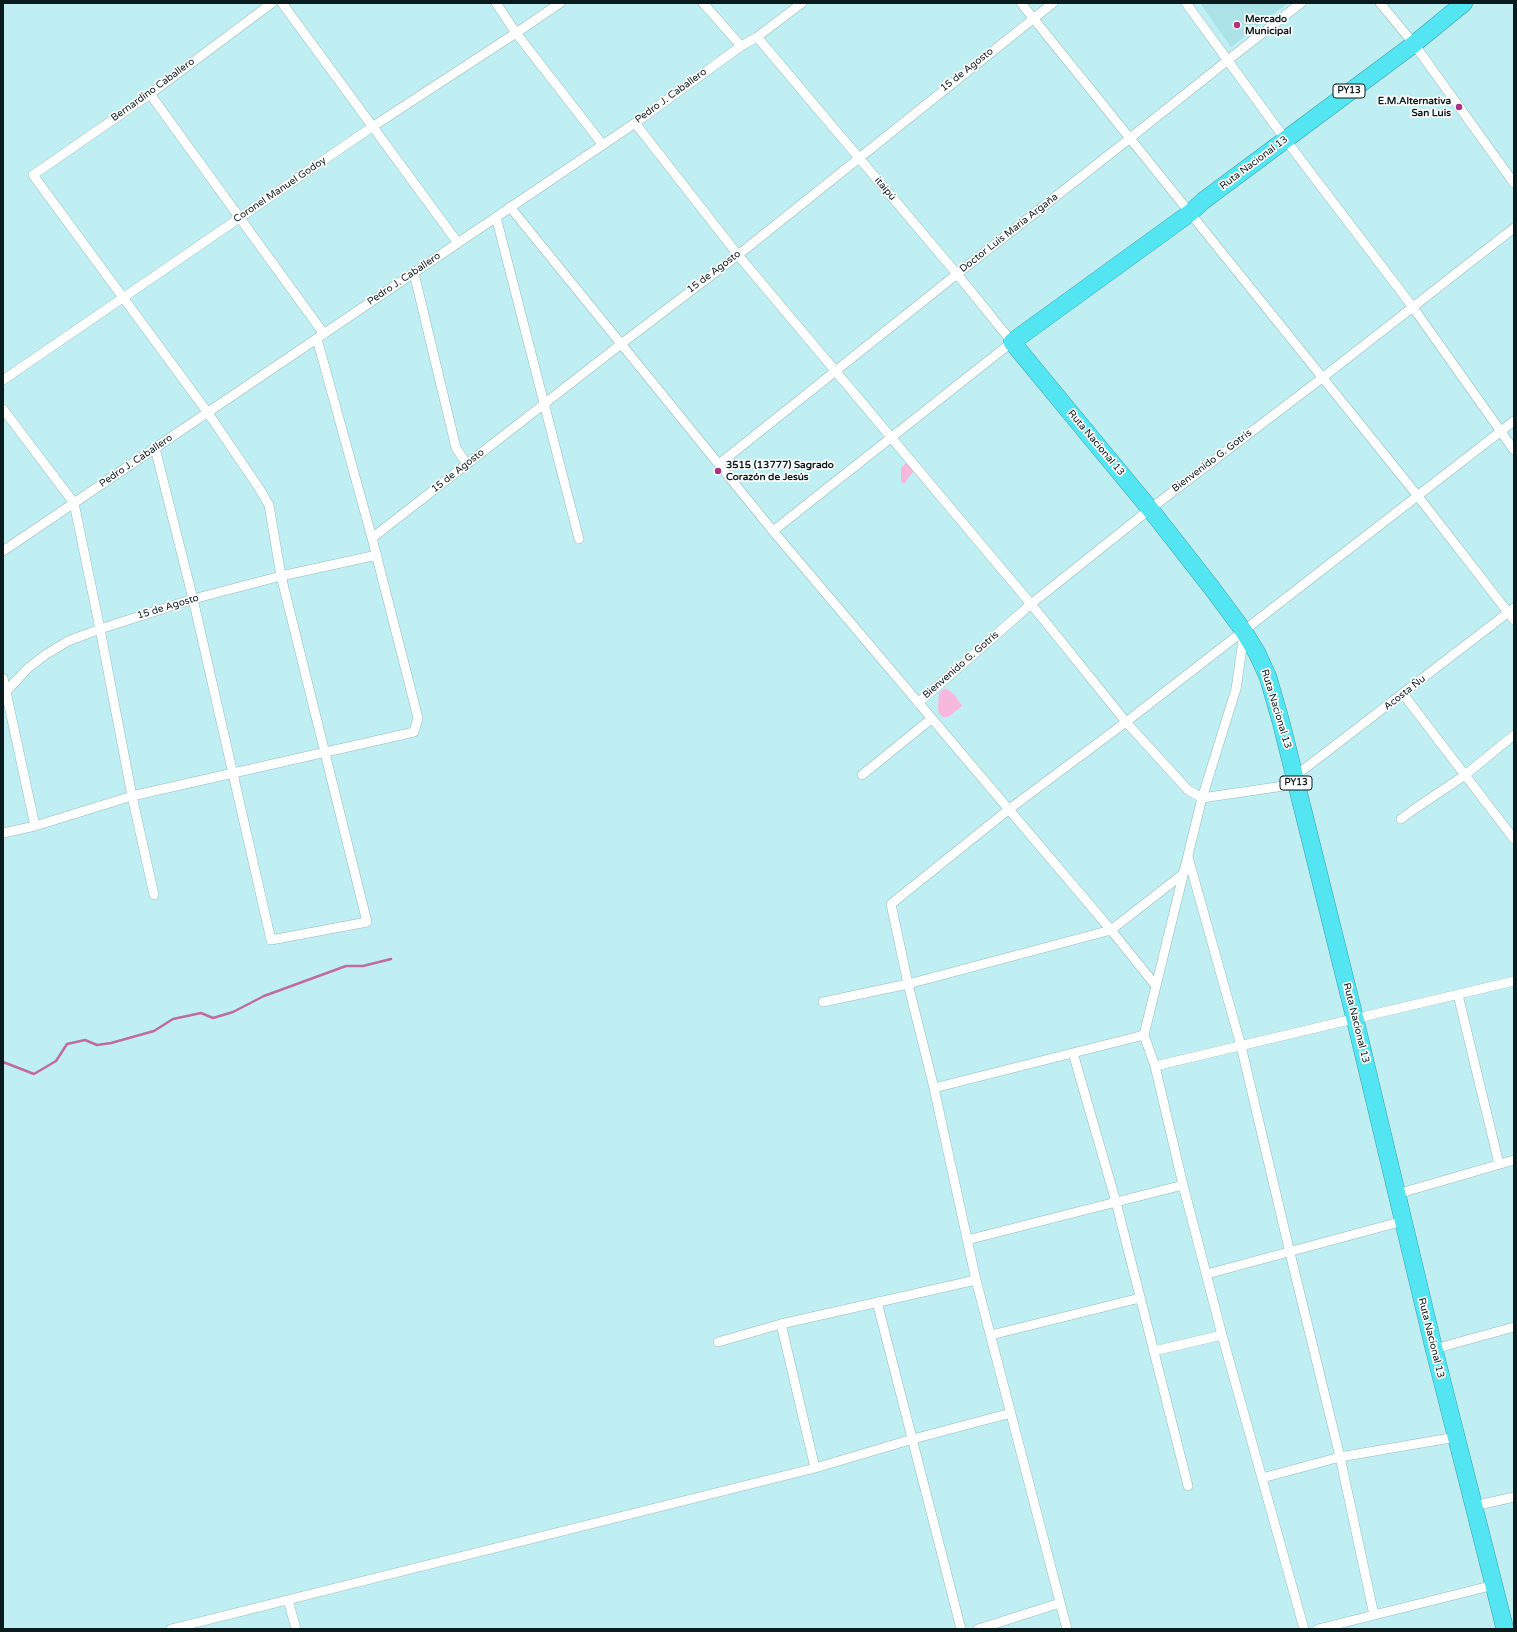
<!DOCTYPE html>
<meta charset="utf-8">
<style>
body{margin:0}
#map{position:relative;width:1517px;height:1632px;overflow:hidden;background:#c0eff3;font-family:"Varela Round",sans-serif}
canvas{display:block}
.frame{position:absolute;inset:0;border:4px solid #091b1c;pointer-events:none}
</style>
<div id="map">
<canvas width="1517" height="1632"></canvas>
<div class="frame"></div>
</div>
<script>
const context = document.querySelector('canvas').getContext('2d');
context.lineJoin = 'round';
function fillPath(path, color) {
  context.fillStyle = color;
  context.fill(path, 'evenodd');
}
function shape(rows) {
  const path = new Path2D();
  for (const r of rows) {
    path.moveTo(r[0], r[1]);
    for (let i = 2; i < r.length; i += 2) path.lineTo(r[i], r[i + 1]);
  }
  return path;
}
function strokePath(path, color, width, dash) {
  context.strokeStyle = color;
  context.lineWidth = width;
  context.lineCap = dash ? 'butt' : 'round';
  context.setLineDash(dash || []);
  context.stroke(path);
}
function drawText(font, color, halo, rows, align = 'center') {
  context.font = font + ' "Varela Round",sans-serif';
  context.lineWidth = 3.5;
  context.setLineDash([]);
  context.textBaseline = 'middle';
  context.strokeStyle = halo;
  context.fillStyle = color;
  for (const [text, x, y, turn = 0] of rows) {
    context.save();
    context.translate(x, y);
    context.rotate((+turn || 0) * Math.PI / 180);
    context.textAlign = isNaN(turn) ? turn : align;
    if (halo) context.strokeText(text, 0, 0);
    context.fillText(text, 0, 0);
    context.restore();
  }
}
const built = shape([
 [1200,3,1288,3,1231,47]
]);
const green = shape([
 [906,463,909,464,913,468,913,472,908,478,905,483,903,483,901,481,901,468],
 [945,688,954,694,962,706,948,717,943,717,939,714,938,707,939,693]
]);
const stream = shape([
 [3,1062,34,1074,56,1061,67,1044,85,1040,97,1045,111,1043,154,1031,173,1019,201,1013,213,1018,233,1012,264,996,346,966,363,966,391,959]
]);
const street = shape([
 [282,3,458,243],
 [496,3,516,33,603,145],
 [703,3,741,46],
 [1021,3,1417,495,1514,620],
 [1186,3,1285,139,1412,306,1514,450],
 [1380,3,1414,44,1514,183],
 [757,37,957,274,1012,342,773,531],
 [150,94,324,334],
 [635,123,738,255,1031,604,1126,722,1188,790,1202,798,1297,784],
 [510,207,773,531,1111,930,1156,986],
 [496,217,579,539],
 [414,273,456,448,467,464],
 [3,380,372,127,516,33,560,3],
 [3,409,74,503,100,629,132,796,154,895],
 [155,448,193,599,271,940,367,922,281,576,269,505,259,488,208,413,33,175,150,94,272,3],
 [719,464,957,274,1129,139,1228,60,1301,3],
 [372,538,621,344,738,255,1053,3],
 [3,551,635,123,741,46,757,37,802,3],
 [1244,634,1236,689,1202,798,1144,1035,1155,1066,1183,1185,1222,1335,1304,1629],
 [3,678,35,826,3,833],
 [1403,694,1514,839],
 [3,695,28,668,45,655,68,641,100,629,193,599,281,576,377,555],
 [918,703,1031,604,1150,509,1322,378,1514,228],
 [862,775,931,719],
 [1295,776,1514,608],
 [1401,819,1413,810,1465,775,1514,735],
 [35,826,132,796,414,732,418,718,372,538,317,339],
 [1188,857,1241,1046,1290,1253,1340,1457,1374,1615],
 [1458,995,1499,1164],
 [823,1002,908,984,1111,930,1183,874],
 [1073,1053,1116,1202,1188,1486],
 [1155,1066,1514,981],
 [934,1088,1144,1035],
 [1397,1194,1514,1160],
 [967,1240,1183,1185],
 [1207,1274,1403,1221],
 [877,1302,961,1629],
 [781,1324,815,1468],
 [991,1335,1140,1298],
 [718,1342,781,1324,976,1280],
 [1434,1349,1514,1327],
 [1154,1351,1222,1335],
 [1262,1478,1340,1457,1456,1437],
 [1474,1506,1514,1497],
 [288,1600,296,1629],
 [171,1629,815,1468,913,1439,1011,1413],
 [978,1629,1060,1603],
 [1067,1629,976,1280,934,1088,908,984,891,904,1008,810,1126,722,1514,421],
 [1318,1629,1494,1585]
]);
const highway = shape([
 [1464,3,1414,44,1203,201,1190,213,1012,342,1150,509,1211,587,1243,630,1257,653,1268,677,1281,722,1355,1019,1434,1349,1505,1629]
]);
const markers = [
 [1237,25,4,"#ac3183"],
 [1459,107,4,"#ac3183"],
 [718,471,4,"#ac3183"]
];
const shields = [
 [1349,91,32],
 [1296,783,32]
];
const shieldNames = [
 ["PY13",1349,91],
 ["PY13",1296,783]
];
const poiNames = [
 ["Mercado",1245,19],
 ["Municipal",1245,31],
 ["E.M.Alternativa",1451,101,"right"],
 ["San Luis",1451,113,"right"],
 ["3515 (13777) Sagrado",726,465],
 ["Corazón de Jesús",726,477]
];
const streetNames = [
 ["15 de Agosto",967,70,-38],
 ["Bernardino Caballero",153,90,-36],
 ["Pedro J. Caballero",671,96,-36],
 ["Ruta Nacional 13",1254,163,-37],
 ["itaipú",885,189,50],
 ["Coronel Manuel Godoy",280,190,-34],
 ["Doctor Luis María Argaña",1009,233,-38],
 ["15 de Agosto",714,272,-37],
 ["Pedro J. Caballero",404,279,-34],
 ["Ruta Nacional 13",1096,443,50],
 ["Pedro J. Caballero",136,461,-34],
 ["Bienvenido G. Gotris",1212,461,-37],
 ["15 de Agosto",458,471,-38],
 ["15 de Agosto",168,607,-17],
 ["Bienvenido G. Gotris",961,665,-41],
 ["Acosta Ñu",1405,693,-38],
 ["Ruta Nacional 13",1276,709,73],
 ["Ruta Nacional 13",1356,1023,76],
 ["Ruta Nacional 13",1431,1338,76]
];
fillPath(built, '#aae2e7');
fillPath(green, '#f8b7dc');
strokePath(stream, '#bf6c9e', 2.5);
strokePath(street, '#8fbcc0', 10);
strokePath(highway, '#3a9ea7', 18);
strokePath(street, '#fff', 9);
strokePath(highway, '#54e5f2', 17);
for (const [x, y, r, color] of markers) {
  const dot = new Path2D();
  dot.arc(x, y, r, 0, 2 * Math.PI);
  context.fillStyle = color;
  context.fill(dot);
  strokePath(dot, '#fff', 1.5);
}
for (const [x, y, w] of shields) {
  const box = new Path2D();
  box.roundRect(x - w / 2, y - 7, w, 14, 3);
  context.fillStyle = '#fff';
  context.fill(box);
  strokePath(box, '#091b1c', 1);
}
drawText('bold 9px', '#091b1c', null, shieldNames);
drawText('bold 10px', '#091b1c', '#fff', poiNames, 'left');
drawText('10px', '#091b1c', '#fff', streetNames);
</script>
